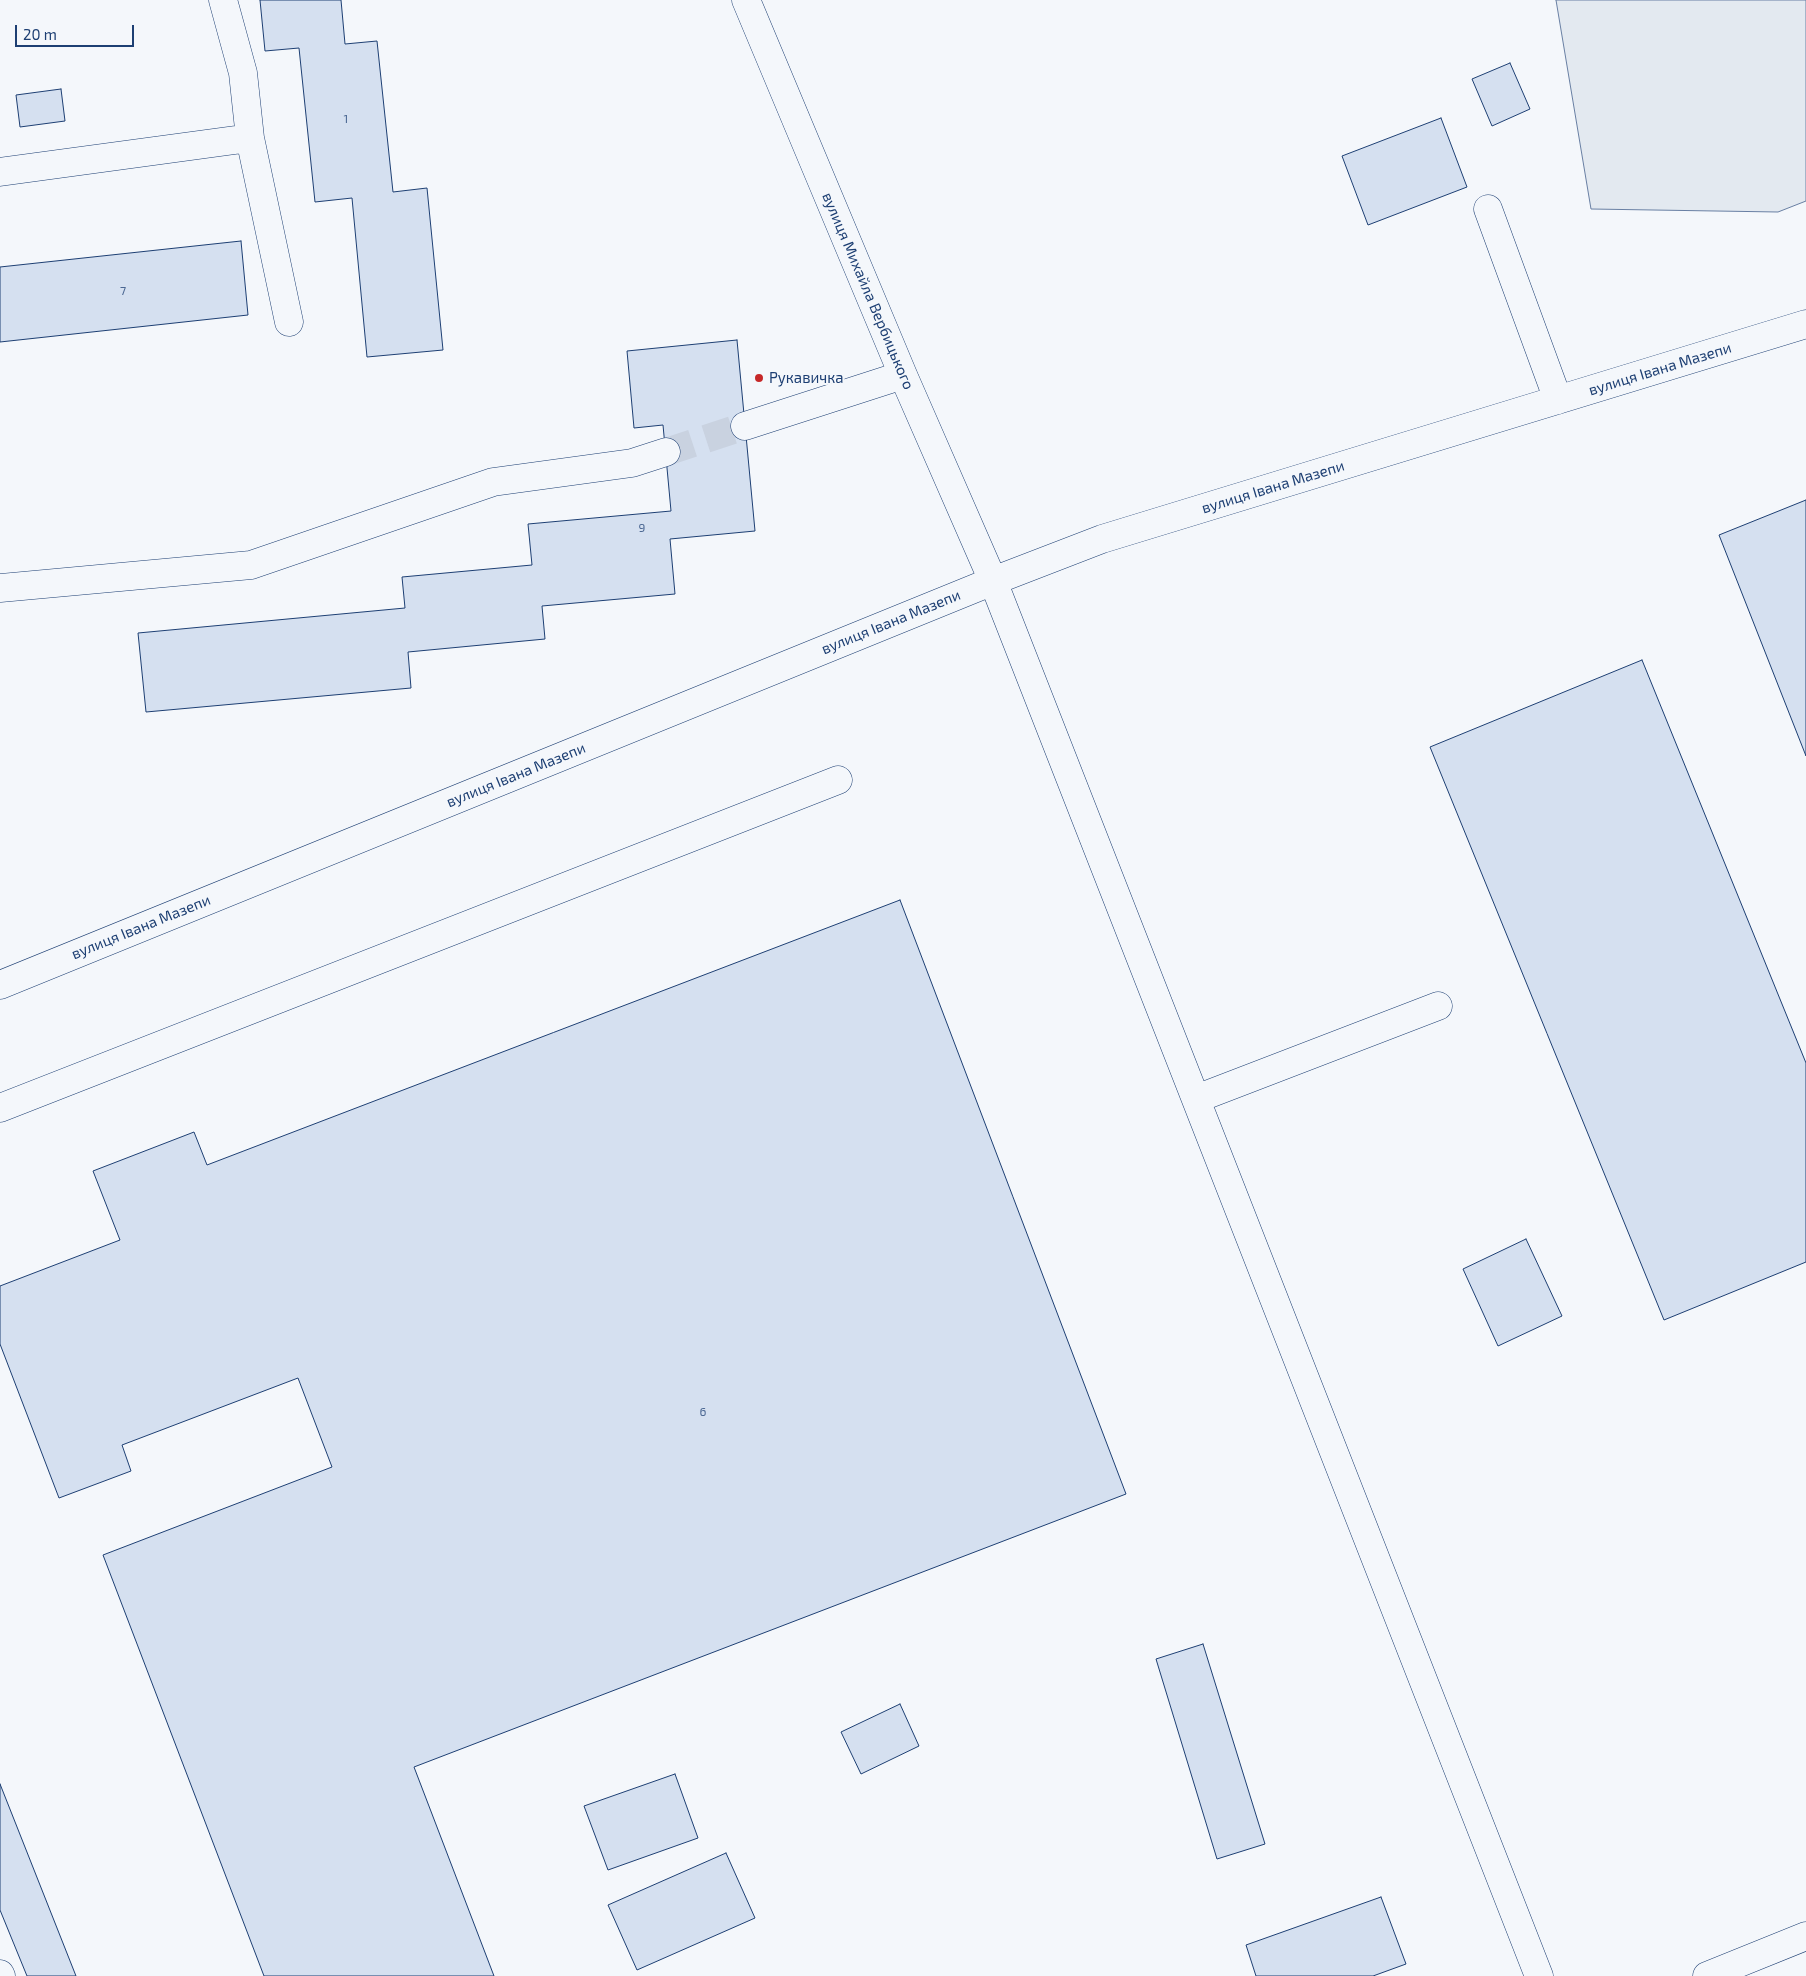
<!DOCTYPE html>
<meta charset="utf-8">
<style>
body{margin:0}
#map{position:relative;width:1806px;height:1976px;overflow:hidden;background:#f4f7fb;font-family:"Exo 2",sans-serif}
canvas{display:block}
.scale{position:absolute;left:15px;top:25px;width:119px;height:22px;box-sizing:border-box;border:2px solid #1d3f73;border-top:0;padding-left:6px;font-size:15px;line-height:18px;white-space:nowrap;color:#1d3f73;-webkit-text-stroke:4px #f4f7fb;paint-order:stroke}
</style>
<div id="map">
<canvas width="1806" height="1976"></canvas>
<div class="scale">20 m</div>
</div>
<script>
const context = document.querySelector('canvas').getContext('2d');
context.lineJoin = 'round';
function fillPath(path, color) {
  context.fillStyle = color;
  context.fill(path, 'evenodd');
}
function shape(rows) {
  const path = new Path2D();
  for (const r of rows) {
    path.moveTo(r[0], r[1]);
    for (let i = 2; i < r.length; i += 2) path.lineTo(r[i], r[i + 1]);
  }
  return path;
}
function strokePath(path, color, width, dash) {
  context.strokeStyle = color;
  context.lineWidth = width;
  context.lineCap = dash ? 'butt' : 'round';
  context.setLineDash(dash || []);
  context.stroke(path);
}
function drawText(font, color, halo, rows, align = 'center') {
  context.font = font + ' "Exo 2",sans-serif';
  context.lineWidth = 4;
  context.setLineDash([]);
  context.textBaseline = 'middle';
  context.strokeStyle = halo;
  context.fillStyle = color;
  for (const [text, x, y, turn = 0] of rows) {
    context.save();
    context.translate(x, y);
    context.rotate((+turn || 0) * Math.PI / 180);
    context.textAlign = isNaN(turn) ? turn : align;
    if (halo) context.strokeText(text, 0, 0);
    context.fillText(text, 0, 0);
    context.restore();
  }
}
const green = shape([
 [1556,0,1806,0,1806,201,1778,212,1591,209,1556,0]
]);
const building = shape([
 [260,0,341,0,345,44,377,41,393,192,427,188,443,350,367,357,352,198,315,202,299,48,265,51,260,0],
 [1510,63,1530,109,1492,126,1472,79,1510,63],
 [61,89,65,121,20,127,16,95,61,89],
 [1441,118,1467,187,1368,225,1342,156,1441,118],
 [241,241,248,315,0,342,0,267,241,241],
 [737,340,755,531,670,539,675,594,542,606,545,639,408,652,411,688,146,712,138,633,405,608,402,577,532,565,528,524,671,511,663,425,634,428,627,351,737,340],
 [1806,500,1806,756,1719,535,1806,500],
 [1642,660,1806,1063,1806,1262,1664,1320,1430,747,1642,660],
 [900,900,1126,1494,414,1767,494,1976,264,1976,103,1555,332,1467,298,1378,122,1445,131,1471,59,1498,0,1344,0,1286,120,1240,93,1171,194,1132,207,1165,900,900],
 [1526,1239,1562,1316,1498,1346,1463,1269,1526,1239],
 [1203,1644,1265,1844,1217,1859,1156,1659,1203,1644],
 [900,1704,919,1746,861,1774,841,1732,900,1704],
 [675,1774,698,1838,608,1870,584,1806,675,1774],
 [0,1784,76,1976,27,1976,0,1910,0,1784],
 [726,1853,755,1918,637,1970,608,1905,726,1853],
 [1381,1897,1406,1964,1373,1976,1256,1976,1246,1945,1381,1897]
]);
const minorTunnel = shape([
 [666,452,745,426]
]);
const minor = shape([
 [746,0,903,375,993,581,1539,1976],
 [250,138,289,322],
 [0,172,250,138,243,73,223,0],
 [1488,209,1558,400],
 [745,426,903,375],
 [0,588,251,565,493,482,632,463,666,452],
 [0,985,993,581,1102,539,1806,324],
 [1196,1099,1438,1006],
 [0,1108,838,780],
 [0,1974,1,1976],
 [1707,1976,1806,1936]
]);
const markers = [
 [759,378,5,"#c62828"]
];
const numberNames = [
 ["1",346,119],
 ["7",123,291],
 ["9",642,528],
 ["6",703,1412]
];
const streetNames = [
 ["вулиця Михайла Вербицького",868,291,67],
 ["вулиця Івана Мазепи",1660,369,-17],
 ["вулиця Івана Мазепи",1273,487,-17],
 ["вулиця Івана Мазепи",891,622,-22],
 ["вулиця Івана Мазепи",516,775,-22],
 ["вулиця Івана Мазепи",141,927,-22]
];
const poiNames = [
 ["Рукавичка",769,378]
];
fillPath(green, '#e3e9f0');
strokePath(green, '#687fa3', 1);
fillPath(building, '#d5e0f0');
strokePath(building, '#1d3f73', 1);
strokePath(minorTunnel, '#c9d2e0', 28, [28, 14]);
strokePath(minor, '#1d3f73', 29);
strokePath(minor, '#f4f7fb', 28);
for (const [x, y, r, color] of markers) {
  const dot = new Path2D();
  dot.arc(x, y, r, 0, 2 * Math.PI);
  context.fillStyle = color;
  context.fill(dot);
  strokePath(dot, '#f4f7fb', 2);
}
drawText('12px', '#4b6792', null, numberNames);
drawText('15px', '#1d3f73', '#f4f7fb', streetNames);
drawText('15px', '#1d3f73', '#f4f7fb', poiNames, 'left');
</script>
